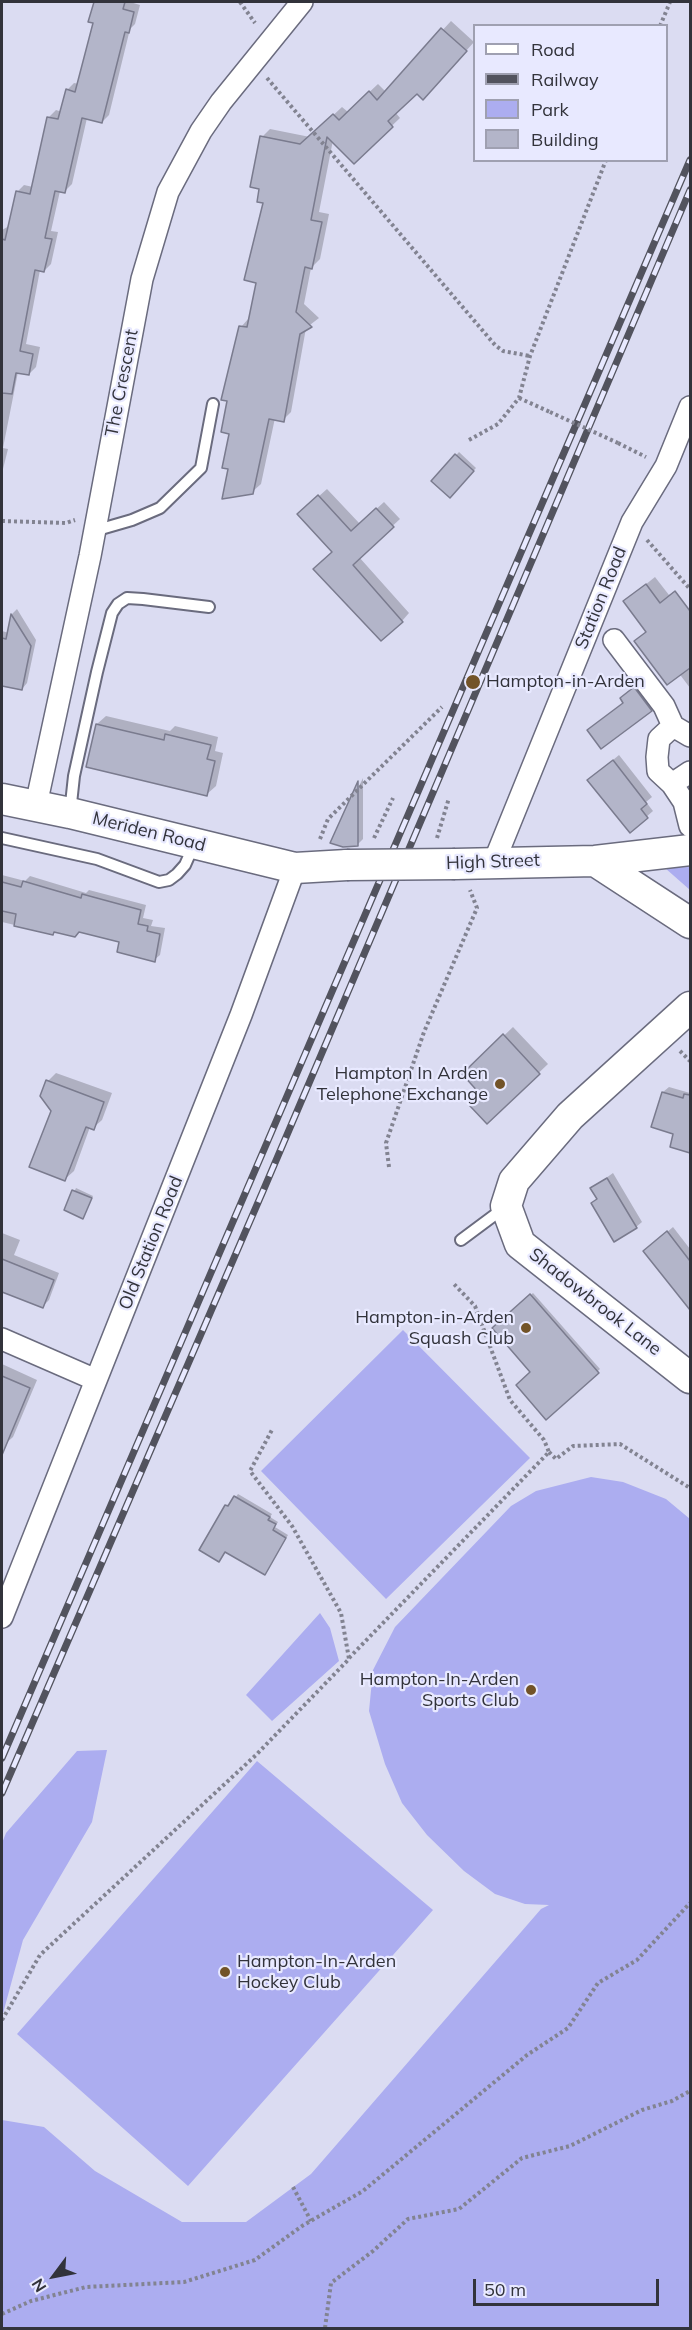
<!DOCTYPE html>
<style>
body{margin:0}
#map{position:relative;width:692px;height:2330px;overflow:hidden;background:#dbdcf2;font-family:Mulish,sans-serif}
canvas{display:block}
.frame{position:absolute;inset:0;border:3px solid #32333b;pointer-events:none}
.legend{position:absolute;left:473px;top:24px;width:195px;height:138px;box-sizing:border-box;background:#e8e9ff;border:2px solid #9fa0b1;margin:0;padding:8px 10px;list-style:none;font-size:18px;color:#32333b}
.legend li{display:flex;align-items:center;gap:12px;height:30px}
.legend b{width:30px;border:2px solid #9fa0b1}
.north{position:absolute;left:24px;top:2246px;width:60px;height:60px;-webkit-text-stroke:4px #e8e9ff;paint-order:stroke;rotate:238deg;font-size:16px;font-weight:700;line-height:24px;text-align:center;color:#32333b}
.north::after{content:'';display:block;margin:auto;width:21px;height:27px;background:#32333b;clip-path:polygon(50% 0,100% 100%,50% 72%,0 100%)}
.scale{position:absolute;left:473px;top:2279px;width:186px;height:27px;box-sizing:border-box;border:3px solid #32333b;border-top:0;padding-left:8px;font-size:18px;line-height:21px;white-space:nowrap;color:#32333b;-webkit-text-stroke:4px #e8e9ff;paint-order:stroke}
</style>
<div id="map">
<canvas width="692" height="2330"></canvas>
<div class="frame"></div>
<ul class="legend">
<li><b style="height:8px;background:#fff"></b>Road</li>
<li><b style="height:8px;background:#52535e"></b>Railway</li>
<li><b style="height:16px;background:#acadf0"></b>Park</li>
<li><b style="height:16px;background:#b3b5c9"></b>Building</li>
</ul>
<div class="north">N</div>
<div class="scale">50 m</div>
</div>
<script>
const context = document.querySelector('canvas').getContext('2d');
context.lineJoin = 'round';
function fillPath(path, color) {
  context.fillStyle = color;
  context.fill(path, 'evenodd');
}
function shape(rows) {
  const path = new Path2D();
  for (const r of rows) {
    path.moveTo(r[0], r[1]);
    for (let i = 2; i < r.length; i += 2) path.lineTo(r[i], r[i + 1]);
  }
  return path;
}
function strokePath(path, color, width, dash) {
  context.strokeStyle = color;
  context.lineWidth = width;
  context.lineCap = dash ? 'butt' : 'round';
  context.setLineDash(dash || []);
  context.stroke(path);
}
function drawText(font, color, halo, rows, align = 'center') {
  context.font = font + ' Mulish,sans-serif';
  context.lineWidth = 4.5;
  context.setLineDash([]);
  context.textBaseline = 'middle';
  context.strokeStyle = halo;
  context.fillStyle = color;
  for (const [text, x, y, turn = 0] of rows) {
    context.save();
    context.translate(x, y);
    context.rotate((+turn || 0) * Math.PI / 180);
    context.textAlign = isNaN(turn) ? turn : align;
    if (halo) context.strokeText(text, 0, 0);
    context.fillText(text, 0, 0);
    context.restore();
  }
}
const green = shape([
 [690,867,690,890,665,868],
 [403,1330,530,1458,386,1599,261,1471],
 [591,1477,623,1482,666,1499,690,1519,690,2328,2,2328,2,2120,44,2127,95,2171,182,2222,246,2222,311,2174,541,1909,549,1905,525,1904,495,1894,464,1871,427,1835,402,1803,385,1764,369,1711,373,1670,395,1627,511,1506,536,1491],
 [320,1613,330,1628,339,1661,272,1721,246,1695],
 [107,1750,92,1822,23,1940,2,2017,2,1843,6,1833,77,1751],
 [257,1761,433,1910,188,2186,17,2034]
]);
const shadow = shape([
 [95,2,130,2,140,5,135,24,130,29,109,115,102,122,87,118,72,184,64,192,60,191,51,231,58,232,51,264,44,271,40,270,26,344,40,347,36,367,29,374,18,372,3,448,8,449,2,473,2,230,9,226,17,192,24,185,33,187,49,117,56,110,62,112,67,90,74,83,79,84,94,22,90,21],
 [451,21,474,42,431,90,416,92,395,112,400,118,354,162,333,140,319,212,329,214,320,259,311,268,304,304,319,318,306,328,291,412,283,420,275,418,261,484,252,492,230,467,241,327,249,318,258,281,265,202,262,137,270,129,310,137,342,107,348,112,378,84,386,92],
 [459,452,476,468,450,496,433,481],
 [327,489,360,524,384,502,400,519,359,557,409,613,402,621,299,514],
 [655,577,669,595,673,592,690,616,690,688,625,601],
 [17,609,36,640,27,683,22,689,2,674,2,631,9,633,12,614],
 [640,683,656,704,651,710,625,702,627,692],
 [106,716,170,731,175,726,218,737,215,751,223,753,216,786,207,794,97,724],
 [619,755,652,797,646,802,653,811,630,831,595,775],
 [363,778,363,839,357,845,332,842],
 [2,875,25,881,30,876,86,893,89,890,146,905,143,918,153,920,151,926,165,928,160,955,154,960,121,941,79,930,56,930,53,934,2,922],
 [513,1027,548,1064,487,1122,483,1095,464,1074],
 [56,1073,112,1093,102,1120,93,1128,90,1127,74,1171,65,1179,48,1081],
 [669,1087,690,1093,690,1152,672,1146,675,1133,663,1092],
 [613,1173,642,1222,636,1227,598,1198,592,1188],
 [76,1188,93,1196,83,1217,66,1210],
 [673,1227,690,1249,690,1307,645,1251],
 [2,1233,20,1240,14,1255,59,1273,49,1300,42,1307,2,1290,5,1280,2,1278],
 [533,1293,600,1369,547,1418,532,1372,494,1329],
 [2,1364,37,1380,13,1437,4,1445,2,1444],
 [238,1494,272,1514,270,1517,278,1522,275,1527,288,1535,267,1571,226,1551,219,1560,226,1505,231,1504]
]);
const building = shape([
 [94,2,125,2,123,9,134,12,129,33,125,32,102,123,82,118,65,193,55,191,45,238,52,239,44,272,35,270,20,351,33,354,29,375,16,373,12,394,2,393,2,239,5,240,16,191,30,194,47,117,58,119,66,89,75,92,93,23,88,22,94,2],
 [441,28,467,51,423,100,417,94,388,121,393,127,354,164,327,137,311,220,322,222,312,269,305,267,296,312,312,327,300,334,284,422,269,419,253,494,222,499,228,469,222,468,229,434,221,432,227,401,221,400,239,326,247,327,256,283,244,280,263,203,257,202,259,189,250,187,260,136,300,144,333,114,339,120,369,91,377,100,441,28],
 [455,454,474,471,450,498,431,481,455,454],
 [318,495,351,531,376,508,394,527,353,565,403,622,381,641,313,569,332,552,297,514,318,495],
 [646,584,660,603,675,591,690,611,690,668,667,685,634,641,646,632,623,601,646,584],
 [11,614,31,646,22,690,2,686,2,638,6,639,11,614],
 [634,687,652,711,601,749,587,730,623,703,620,698,634,687],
 [96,724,164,740,165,734,211,745,207,759,215,761,207,796,86,767,96,724],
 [613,760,647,804,641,809,648,818,630,833,587,780,613,760],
 [358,781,358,846,343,847,330,843,358,781],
 [23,881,81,898,82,894,141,910,138,924,148,926,147,931,160,934,155,962,117,952,119,942,79,932,75,937,54,932,53,935,14,926,16,914,2,911,2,882,21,887,23,881],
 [503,1034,540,1074,487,1124,470,1106,481,1095,462,1074,503,1034],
 [46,1080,104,1102,94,1130,86,1127,65,1181,29,1167,51,1111,40,1096,46,1080],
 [662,1092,683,1098,684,1094,690,1095,690,1153,670,1147,673,1134,651,1127,662,1092],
 [607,1178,637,1228,614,1242,591,1203,597,1199,590,1188,607,1178],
 [72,1190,92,1198,83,1219,64,1210,72,1190],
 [667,1231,690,1261,690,1310,643,1251,667,1231],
 [2,1259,54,1280,43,1308,2,1292,2,1259],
 [530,1294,599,1373,546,1420,516,1385,530,1372,492,1328,530,1294],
 [2,1376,30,1388,2,1455,2,1376],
 [234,1496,270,1517,268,1520,276,1524,273,1530,286,1538,265,1575,225,1552,219,1562,199,1550,225,1505,228,1506,234,1496]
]);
const path = shape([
 [240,2,255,23],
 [660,26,670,2],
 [267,78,495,345,503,351,530,356],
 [519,398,550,412],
 [469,440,498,424,519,398,530,356,606,160],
 [618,443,646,457],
 [2,521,66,523,75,520],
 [647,540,690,589],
 [374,838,393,798],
 [437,838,449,798],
 [320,839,328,819,442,707],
 [680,1051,690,1061],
 [389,1167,386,1143,424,1032,477,908,470,890],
 [549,1452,556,1459,573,1446,620,1444,690,1488],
 [349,1658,549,1452,544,1440,510,1400,475,1306,453,1283],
 [2,2020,40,1955,256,1755,349,1659,341,1613,292,1526,250,1471,273,1428],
 [293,2187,311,2221],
 [2,2314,31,2301,86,2287,184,2282,255,2260,302,2226,363,2191,527,2055,568,2028,598,1983,637,1960,690,1903],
 [325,2328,331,2283,373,2251,408,2219,459,2209,522,2158,570,2146,642,2110,672,2101,690,2091]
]);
const lane = shape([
 [94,531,132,520,160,508,201,468,213,404],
 [70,813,74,776,97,672,112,613,118,604,127,598,143,599,209,607],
 [2,838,97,859,159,882,169,880,177,874,185,865,193,847],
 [461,1240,504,1208]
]);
const street = shape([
 [614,640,664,706,673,726],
 [690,736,673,726,659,739,657,757,658,771,672,784,684,802,690,826],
 [672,784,690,772],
 [36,805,90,556,142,279,168,192,201,131,221,102,302,2],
 [494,862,632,522,666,466,690,407],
 [2,1339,96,1380],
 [2,1617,241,1015,295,868]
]);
const secondary = shape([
 [2,799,70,813,295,868,347,865],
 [595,861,690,923],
 [455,864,595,861,690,850],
 [690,1007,570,1116,514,1181,506,1206,520,1244,690,1378]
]);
const rail = shape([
 [2,1758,690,160],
 [2,1793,263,1191,690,190]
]);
const pathBridge = shape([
 [550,412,618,443]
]);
const secondaryBridge = shape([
 [347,865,455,864]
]);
const markers = [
 [473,682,8,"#725328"],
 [500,1084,6,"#725328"],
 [526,1328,6,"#725328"],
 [531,1690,6,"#725328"],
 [225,1972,6,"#725328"]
];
const streetNames = [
 ["The Crescent",122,383,-79],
 ["Station Road",601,598,-68],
 ["Meriden Road",149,832,14],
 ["High Street",493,862,-2],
 ["Old Station Road",151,1243,-68],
 ["Shadowbrook Lane",595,1302,38]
];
const poiNames = [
 ["Hampton-in-Arden",486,682,"left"],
 ["Hampton In Arden",488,1074],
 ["Telephone Exchange",488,1095],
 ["Hampton-in-Arden",514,1318],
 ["Squash Club",514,1339],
 ["Hampton-In-Arden",519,1680],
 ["Sports Club",519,1701],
 ["Hampton-In-Arden",237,1962,"left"],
 ["Hockey Club",237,1983,"left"]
];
fillPath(green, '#acadf0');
fillPath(shadow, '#0003');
fillPath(building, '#b3b5c9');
strokePath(building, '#7a7b8e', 1.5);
strokePath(lane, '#6a6b7e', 14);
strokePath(street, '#6a6b7e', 24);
strokePath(secondary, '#6a6b7e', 33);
strokePath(path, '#828391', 4, [3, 3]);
strokePath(lane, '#fff', 10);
strokePath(street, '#fff', 21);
strokePath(secondary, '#fff', 30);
strokePath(rail, '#52535e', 7);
strokePath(rail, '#e8e9ff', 4.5, [14]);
strokePath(secondaryBridge, '#6a6b7e', 33, []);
strokePath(pathBridge, '#828391', 4, [3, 3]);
strokePath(secondaryBridge, '#fff', 30);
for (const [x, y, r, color] of markers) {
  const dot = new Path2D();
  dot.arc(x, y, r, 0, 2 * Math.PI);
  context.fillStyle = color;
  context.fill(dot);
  strokePath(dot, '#e8e9ff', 2);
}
drawText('18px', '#32333b', '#e8e9ff', streetNames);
drawText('18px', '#32333b', '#e8e9ff', poiNames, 'right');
</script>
